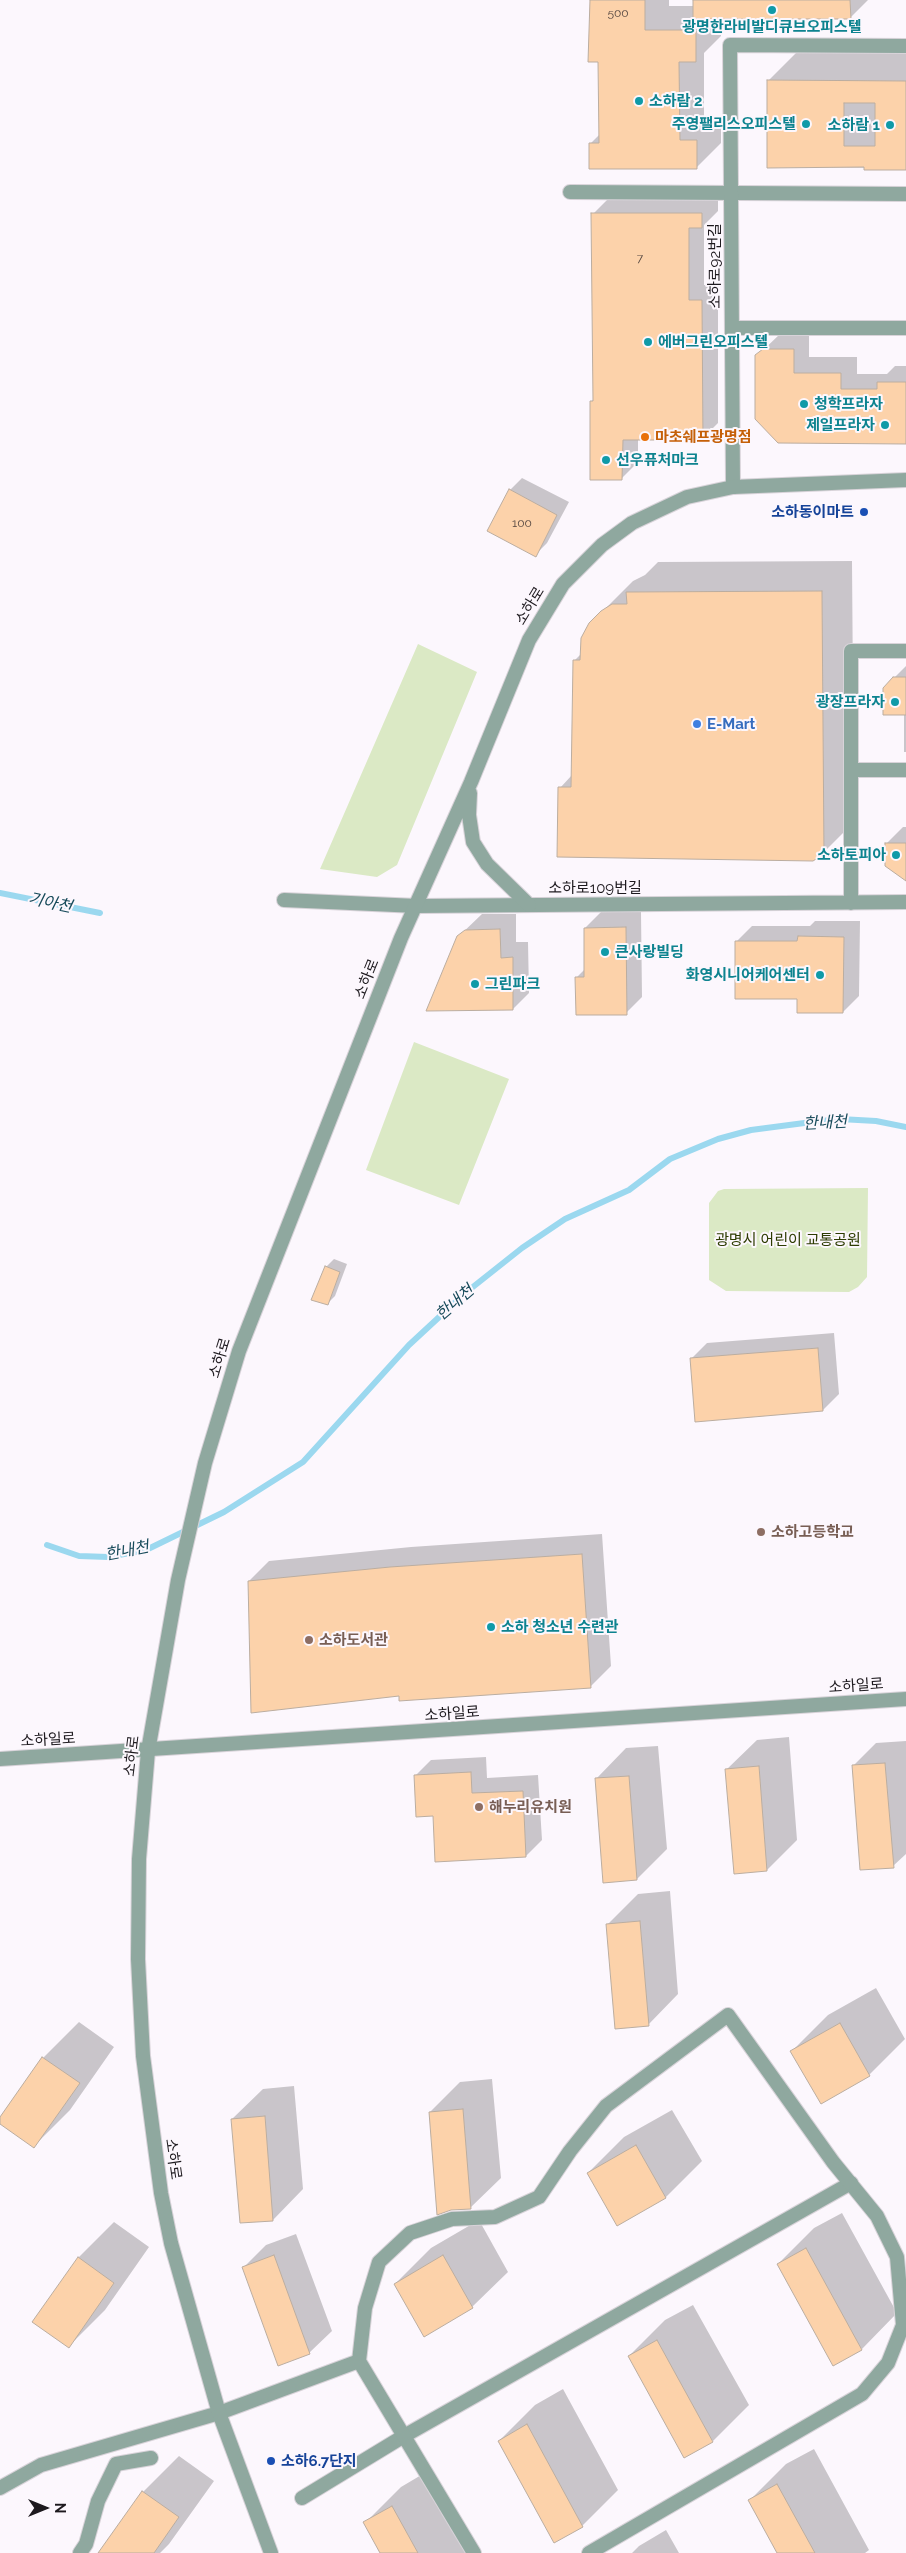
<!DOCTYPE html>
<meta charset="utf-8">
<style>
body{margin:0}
#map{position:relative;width:906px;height:2553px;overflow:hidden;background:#fcf7fd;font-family:Raleway,sans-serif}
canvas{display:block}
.north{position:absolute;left:20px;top:2483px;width:50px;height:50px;-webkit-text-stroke:4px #fcf7fd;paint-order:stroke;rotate:90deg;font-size:14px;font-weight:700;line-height:20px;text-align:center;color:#1d191e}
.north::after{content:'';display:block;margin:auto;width:18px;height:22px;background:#1d191e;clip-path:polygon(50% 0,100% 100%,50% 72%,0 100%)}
</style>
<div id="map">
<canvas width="906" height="2553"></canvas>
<div class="north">N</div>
</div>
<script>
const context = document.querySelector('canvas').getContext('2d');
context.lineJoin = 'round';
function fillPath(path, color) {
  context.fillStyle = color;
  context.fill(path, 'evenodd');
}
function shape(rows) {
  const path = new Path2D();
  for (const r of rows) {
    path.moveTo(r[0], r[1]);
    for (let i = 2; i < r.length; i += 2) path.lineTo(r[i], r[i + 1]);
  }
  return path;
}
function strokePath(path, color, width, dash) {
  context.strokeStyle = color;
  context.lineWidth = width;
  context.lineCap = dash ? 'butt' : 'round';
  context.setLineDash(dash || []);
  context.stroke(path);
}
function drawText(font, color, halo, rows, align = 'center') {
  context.font = font + ' Raleway,"Noto Sans KR",sans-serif';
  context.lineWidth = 4;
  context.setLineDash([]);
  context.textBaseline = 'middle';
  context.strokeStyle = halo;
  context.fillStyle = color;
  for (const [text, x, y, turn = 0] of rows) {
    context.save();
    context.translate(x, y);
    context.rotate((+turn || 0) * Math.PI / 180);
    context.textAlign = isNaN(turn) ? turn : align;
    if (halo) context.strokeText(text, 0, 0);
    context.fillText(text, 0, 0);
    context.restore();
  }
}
const green = shape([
 [418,644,477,672,397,865,377,877,320,869],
 [414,1042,509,1079,459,1205,366,1170],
 [868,1188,867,1277,858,1287,849,1292,726,1291,709,1280,709,1203,718,1191,724,1189]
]);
const shadow = shape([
 [590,0,669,0,669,6,694,6,694,0,868,0,850,18,721,18,721,36,704,53,704,116,721,116,721,143,696,168,590,144,600,134,600,61,590,61],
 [798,51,906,51,906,168,769,167,768,81],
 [718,197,718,211,704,225,704,285,718,285,718,423,702,439,638,439,638,462,622,478,591,402,594,399,593,214,609,198],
 [809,333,809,357,857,357,857,374,887,374,895,366,906,366,906,443,757,356,780,334],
 [522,478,569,502,547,543,535,555,510,490],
 [852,561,854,822,823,853,560,788,572,775,574,661,582,653,590,624,633,581,645,575,658,562],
 [906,666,906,752,904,752,904,714,884,688],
 [903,827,906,827,906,877,887,843],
 [601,912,641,912,642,997,626,1013,576,978,585,969,585,928],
 [482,914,516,914,516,942,528,942,529,993,513,1009,458,937],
 [815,921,860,921,859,996,843,1012,798,998,736,942,752,926,810,926],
 [334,1259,347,1264,335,1296,327,1304,326,1267],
 [834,1333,839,1394,823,1410,691,1359,707,1343],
 [602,1534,611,1666,590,1687,400,1695,249,1581,269,1561,411,1547],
 [789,1737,797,1840,767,1870,726,1770,757,1740],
 [906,1741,906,1854,893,1866,853,1766,876,1743],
 [658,1746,667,1849,637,1879,596,1779,626,1748],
 [486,1757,487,1778,538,1775,542,1840,526,1856,434,1815,415,1776,431,1760],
 [670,1891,678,1994,648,2025,608,1924,638,1894],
 [876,1988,905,2039,869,2075,792,2051,828,2015],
 [79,2022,114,2047,70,2110,34,2146,0,2122,0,2119,43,2058],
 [492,2079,501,2178,470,2208,451,2209,430,2112,460,2082],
 [294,2086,303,2189,273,2220,232,2119,263,2089],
 [672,2110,702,2161,666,2197,618,2225,588,2173,624,2137],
 [842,2213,897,2313,862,2349,778,2264,814,2228],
 [479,2220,508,2272,472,2307,395,2284,431,2248],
 [114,2222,149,2247,105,2310,69,2346,78,2258],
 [296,2234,332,2331,309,2353,243,2268,266,2245],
 [693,2305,749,2405,713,2441,629,2356,665,2320],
 [563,2389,618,2490,582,2526,499,2441,535,2405],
 [814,2449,869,2550,865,2553,779,2553,750,2500,786,2464],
 [179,2456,214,2481,169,2544,160,2553,100,2553,143,2492],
 [428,2471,474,2553,382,2553,365,2523,401,2487],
 [666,2530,679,2553,632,2553,639,2546]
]);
const stream = shape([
 [0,893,100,913],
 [47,1545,79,1556,108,1557,146,1550,224,1512,303,1462,409,1345,464,1294,522,1248,565,1219,629,1190,670,1159,718,1139,751,1130,812,1122,840,1119,876,1121,906,1127]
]);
const building = shape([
 [590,0,645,0,645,30,696,30,696,62,679,62,680,140,697,140,697,169,589,169,589,143,599,143,598,62,588,62,590,0],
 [693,0,850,0,851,19,693,19,693,0],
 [767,80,906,81,906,170,864,170,864,167,767,168,767,80],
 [844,103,875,103,875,146,844,146,844,103],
 [591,213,702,213,702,228,689,228,689,300,702,300,703,440,623,440,622,480,590,480,590,401,593,401,591,213],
 [763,349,794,349,794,373,841,373,841,389,877,389,877,382,906,382,906,444,778,443,755,419,755,355,763,349],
 [509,489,557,515,536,557,487,531,509,489],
 [822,591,824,854,813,861,557,857,558,787,571,787,573,660,580,660,581,638,589,623,601,611,612,604,627,604,626,592,822,591],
 [893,677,906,677,906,715,883,715,883,688,893,677],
 [885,843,906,843,906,881,885,866,885,843],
 [626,927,627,1015,576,1015,575,977,584,977,584,928,626,927],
 [500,929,501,958,513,957,513,1010,426,1011,457,936,465,930,500,929],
 [798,936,844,937,843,1013,797,1013,797,999,735,999,735,941,797,941,798,936],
 [325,1266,340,1272,328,1305,311,1300,325,1266],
 [818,1348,823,1411,695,1422,690,1358,818,1348],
 [582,1554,591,1688,399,1701,399,1696,251,1713,248,1581,390,1567,582,1554],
 [885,1763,894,1868,860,1870,852,1765,885,1763],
 [759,1766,767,1871,734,1874,725,1769,759,1766],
 [471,1772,472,1793,523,1791,526,1857,435,1862,433,1816,416,1817,414,1775,471,1772],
 [629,1776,637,1880,603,1883,595,1778,629,1776],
 [640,1921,649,2026,615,2029,606,1924,640,1921],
 [840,2023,870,2076,821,2104,790,2051,840,2023],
 [42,2057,80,2083,34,2148,0,2124,0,2117,42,2057],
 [463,2109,471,2209,451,2210,437,2215,429,2112,463,2109],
 [265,2116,273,2221,240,2223,231,2119,265,2116],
 [636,2145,666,2198,617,2226,587,2173,636,2145],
 [806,2248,862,2350,833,2366,777,2264,806,2248],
 [274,2255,310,2354,278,2366,242,2267,274,2255],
 [443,2255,473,2308,424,2337,394,2284,443,2255],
 [78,2257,114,2283,69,2348,32,2322,78,2257],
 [657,2340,713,2442,684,2458,628,2356,657,2340],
 [527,2424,583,2527,554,2543,498,2441,527,2424],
 [777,2484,815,2553,777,2553,748,2500,777,2484],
 [142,2491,179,2517,154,2553,98,2553,142,2491],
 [392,2506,418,2553,380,2553,363,2522,392,2506]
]);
const pedestrian = shape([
 [570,192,906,194],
 [851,770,906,770],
 [302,2498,404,2436,851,2183],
 [80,2553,86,2544,98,2501,116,2464,151,2458]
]);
const minor = shape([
 [732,328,906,328],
 [733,487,730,45,906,46],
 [284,900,417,906,906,902],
 [851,903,851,651,906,651],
 [0,1759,906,1699],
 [0,2488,41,2465,219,2413,359,2361],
 [474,2553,359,2361,365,2308,379,2262,410,2233,452,2219,495,2217,539,2197,570,2151,606,2106,728,2015,833,2162,877,2216,897,2257,903,2325,888,2363,862,2394,589,2553]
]);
const tertiary = shape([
 [470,793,469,815,473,842,487,864,529,905],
 [271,2553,219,2413,171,2243,161,2193,143,2056,138,1959,139,1859,148,1751,178,1580,205,1463,239,1351,401,938,471,782,529,640,563,584,602,545,632,523,687,497,733,487,906,480]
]);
const markers = [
 [772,10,5,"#0f9aa8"],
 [639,101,5,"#0f9aa8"],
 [806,124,5,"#0f9aa8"],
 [890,125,5,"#0f9aa8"],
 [648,342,5,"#0f9aa8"],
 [804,404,5,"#0f9aa8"],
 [885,425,5,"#0f9aa8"],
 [645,437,5,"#e8710a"],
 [606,460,5,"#0f9aa8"],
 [864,512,5,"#1a4fb4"],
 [895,702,5,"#0f9aa8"],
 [697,724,5,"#3f7fe0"],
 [896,855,5,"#0f9aa8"],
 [605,952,5,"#0f9aa8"],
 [820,975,5,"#0f9aa8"],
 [475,984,5,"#0f9aa8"],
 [761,1532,5,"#8d6e63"],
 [491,1627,5,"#0f9aa8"],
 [309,1640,5,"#8d6e63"],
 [479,1807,5,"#8d6e63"],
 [271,2461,5,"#1a4fb4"]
];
const numberNames = [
 ["500",618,13],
 ["7",640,258],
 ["100",522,523]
];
const cultureNames = [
 ["광명한라비발디큐브오피스텔",772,27,"center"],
 ["소하람 2",649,101],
 ["주영팰리스오피스텔",796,124,"right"],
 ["소하람 1",880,125,"right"],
 ["에버그린오피스텔",658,342],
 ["청학프라자",814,404],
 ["제일프라자",875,425,"right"],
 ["선우퓨처마크",616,460],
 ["광장프라자",885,702,"right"],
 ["소하토피아",886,855,"right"],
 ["큰사랑빌딩",615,952],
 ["화영시니어케어센터",810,975,"right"],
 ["그린파크",485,984],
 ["소하 청소년 수련관",501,1627]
];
const streetNames = [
 ["소하로92번길",715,266,-90],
 ["소하로",530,606,-59],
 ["소하로109번길",595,888],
 ["소하로",367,979,-68],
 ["소하로",220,1358,-73],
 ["소하일로",856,1686,-4],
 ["소하일로",452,1714,-4],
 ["소하일로",48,1740,-3],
 ["소하로",132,1756,-83],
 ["소하로",173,2159,82]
];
const foodNames = [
 ["마초쉐프광명점",655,437]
];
const transitNames = [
 ["소하동이마트",854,512],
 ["소하6.7단지",281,2461,"left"]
];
const shopNames = [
 ["E-Mart",707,724]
];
const parkNames = [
 ["광명시 어린이 교통공원",788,1240]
];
const educationNames = [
 ["소하고등학교",771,1532],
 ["소하도서관",319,1640],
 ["해누리유치원",489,1807]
];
const waterNames = [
 ["기아천",50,903,12],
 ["한내천",825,1123,-3],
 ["한내천",455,1303,-41],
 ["한내천",127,1551,-11]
];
fillPath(green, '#dbe9c5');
fillPath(shadow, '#0003');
strokePath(stream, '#9bd8ef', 6);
fillPath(building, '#fcd2aa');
strokePath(building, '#bbada0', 1);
strokePath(pedestrian, '#d8d3d9', 16);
strokePath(minor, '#d8d3d9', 16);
strokePath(tertiary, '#d8d3d9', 16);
strokePath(pedestrian, '#8fa89f', 14);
strokePath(minor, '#8fa89f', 14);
strokePath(tertiary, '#8fa89f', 14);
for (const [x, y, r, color] of markers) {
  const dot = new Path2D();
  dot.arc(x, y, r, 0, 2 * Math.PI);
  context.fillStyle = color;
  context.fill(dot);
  strokePath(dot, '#fcf7fd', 2);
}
drawText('12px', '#554741', null, numberNames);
drawText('bold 15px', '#0d838f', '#fcf7fd', cultureNames, 'left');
drawText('15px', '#1d191e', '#fcf7fd', streetNames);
drawText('bold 15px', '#c56008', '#fcf7fd', foodNames, 'left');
drawText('bold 15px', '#164399', '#fcf7fd', transitNames, 'right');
drawText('bold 15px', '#366cbe', '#fcf7fd', shopNames, 'left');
drawText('15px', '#2d3c02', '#fcf7fd', parkNames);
drawText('bold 15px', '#785e54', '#fcf7fd', educationNames, 'left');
drawText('italic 16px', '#184b5b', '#fcf7fd', waterNames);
</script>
